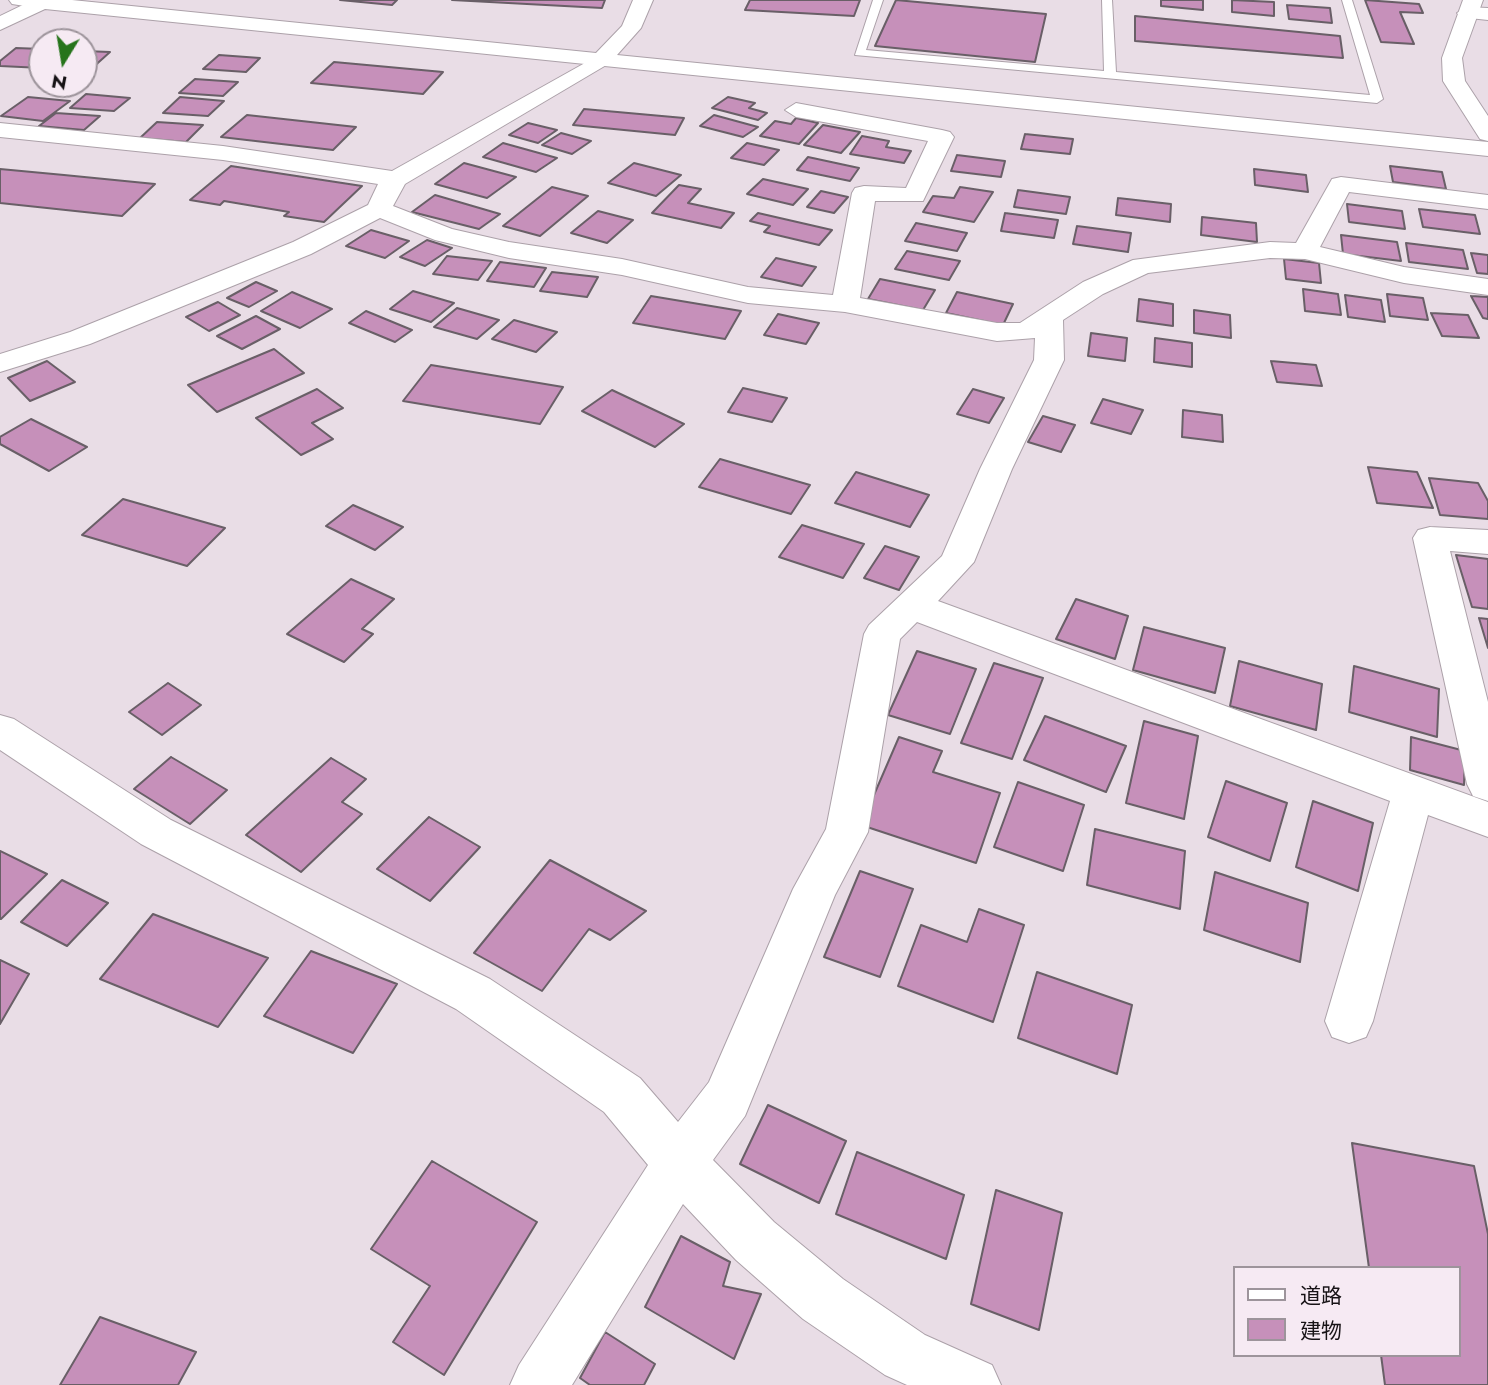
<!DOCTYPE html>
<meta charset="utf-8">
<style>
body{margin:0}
#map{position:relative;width:1488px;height:1385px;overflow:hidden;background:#e9dde6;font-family:Jost,"Noto Sans JP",sans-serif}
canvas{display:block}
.legend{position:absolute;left:1233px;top:1266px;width:228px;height:91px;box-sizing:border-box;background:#f6eaf3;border:2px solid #9d949b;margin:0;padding:9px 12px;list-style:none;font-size:21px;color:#171316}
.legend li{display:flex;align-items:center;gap:14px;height:35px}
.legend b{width:35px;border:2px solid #9d949b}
.north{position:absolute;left:28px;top:28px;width:70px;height:70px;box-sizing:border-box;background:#f6eaf3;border:2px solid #9d949b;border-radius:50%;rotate:191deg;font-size:19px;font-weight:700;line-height:28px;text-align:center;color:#171316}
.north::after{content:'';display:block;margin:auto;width:24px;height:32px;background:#26741b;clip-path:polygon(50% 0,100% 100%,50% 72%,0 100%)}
</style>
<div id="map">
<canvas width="1488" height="1385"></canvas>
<ul class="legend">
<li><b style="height:9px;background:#fff"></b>道路</li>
<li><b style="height:19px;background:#c690ba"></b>建物</li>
</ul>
<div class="north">N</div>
</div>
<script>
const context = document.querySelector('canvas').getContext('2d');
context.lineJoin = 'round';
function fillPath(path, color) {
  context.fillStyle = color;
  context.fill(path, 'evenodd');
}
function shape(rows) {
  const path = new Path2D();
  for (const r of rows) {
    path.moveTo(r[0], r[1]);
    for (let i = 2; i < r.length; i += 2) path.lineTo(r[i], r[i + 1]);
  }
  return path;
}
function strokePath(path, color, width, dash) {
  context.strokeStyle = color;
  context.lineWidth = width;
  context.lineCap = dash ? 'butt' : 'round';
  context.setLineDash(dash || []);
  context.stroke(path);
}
const building = shape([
 [340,0,397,0,392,5,340,0],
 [452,0,605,0,602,8,452,0],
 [750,0,860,0,854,16,745,10,750,0],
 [896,0,1046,14,1035,62,875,46,896,0],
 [1161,0,1203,0,1203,10,1161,6,1161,0],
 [1232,0,1274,2,1274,16,1232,12,1232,0],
 [1365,0,1419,4,1423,13,1400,12,1414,44,1381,42,1365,0],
 [1287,5,1330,8,1332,23,1289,19,1287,5],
 [1135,16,1340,36,1343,58,1135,41,1135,16],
 [16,48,42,49,42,68,0,66,0,61,16,48],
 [84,51,110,52,90,70,84,70,84,51],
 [219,55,260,58,246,72,203,69,219,55],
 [334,62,443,72,423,94,311,83,334,62],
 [195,79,238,82,223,96,179,93,195,79],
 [86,94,130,98,114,111,70,108,86,94],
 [28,97,70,101,43,121,1,116,28,97],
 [180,97,224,101,208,116,163,113,180,97],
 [728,97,755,103,749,108,767,113,758,120,712,108,728,97],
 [584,109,684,118,675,135,573,125,584,109],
 [56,113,100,116,84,130,39,126,56,113],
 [247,115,356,127,333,150,221,137,247,115],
 [714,115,758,127,743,137,700,126,714,115],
 [796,118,818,123,799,144,760,136,775,121,791,124,796,118],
 [157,122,203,125,186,142,140,138,157,122],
 [528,123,557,130,538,143,509,135,528,123],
 [823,125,860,132,841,153,804,145,823,125],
 [561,133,591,141,572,154,542,145,561,133],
 [1025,134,1073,139,1070,154,1021,149,1025,134],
 [862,136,889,141,886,147,911,151,904,163,850,154,862,136],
 [503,143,557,158,536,172,483,157,503,143],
 [747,143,779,150,764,165,731,158,747,143],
 [957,155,1005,161,1001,177,951,171,957,155],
 [808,157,859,168,850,181,797,170,808,157],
 [464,163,516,177,487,198,435,184,464,163],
 [634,163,681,175,656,196,608,183,634,163],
 [231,166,362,186,324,222,284,216,289,212,224,201,220,205,190,200,231,166],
 [1390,166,1442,172,1446,189,1393,182,1390,166],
 [0,169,64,175,155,184,122,216,0,203,0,169],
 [1254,169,1306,175,1308,192,1255,185,1254,169],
 [763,179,808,189,793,205,747,194,763,179],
 [679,185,701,189,688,203,734,213,721,228,652,213,679,185],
 [552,187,588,196,540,236,503,226,552,187],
 [960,187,993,192,974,222,923,212,933,196,954,198,960,187],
 [1018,190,1070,197,1066,214,1014,207,1018,190],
 [821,191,848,197,834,213,807,207,821,191],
 [435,195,500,214,479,229,412,212,435,195],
 [1118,198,1171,204,1170,222,1116,215,1118,198],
 [1347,204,1402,211,1405,229,1349,222,1347,204],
 [1419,209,1475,215,1480,234,1423,227,1419,209],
 [598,211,633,220,607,243,571,233,598,211],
 [758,213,832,230,819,245,764,232,770,226,750,221,758,213],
 [1005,213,1058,220,1054,238,1001,231,1005,213],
 [1202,217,1256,223,1257,242,1201,235,1202,217],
 [916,223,967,233,957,251,905,241,916,223],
 [1077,226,1131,233,1128,252,1073,244,1077,226],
 [371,230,409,241,385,258,346,246,371,230],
 [1341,235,1397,242,1401,261,1343,254,1341,235],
 [427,240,452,248,425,266,400,257,427,240],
 [1406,243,1463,250,1468,269,1409,262,1406,243],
 [907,251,960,261,949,280,895,269,907,251],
 [1471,253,1488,255,1488,274,1477,273,1471,253],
 [447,256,492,261,478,280,433,274,447,256],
 [776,258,816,267,802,286,761,277,776,258],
 [1284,259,1319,263,1321,283,1286,279,1284,259],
 [500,262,546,268,534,287,487,281,500,262],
 [552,272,598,277,587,297,540,291,552,272],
 [880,279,935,290,923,310,868,299,880,279],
 [256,282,277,291,249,307,227,298,256,282],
 [1303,289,1338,294,1341,315,1305,311,1303,289],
 [413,291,454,303,431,322,390,309,413,291],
 [292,292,332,309,300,328,261,311,292,292],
 [957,292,1013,304,1003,325,946,313,957,292],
 [1387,294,1423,298,1428,320,1390,316,1387,294],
 [1345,295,1381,300,1385,322,1348,317,1345,295],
 [651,296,741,311,725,339,633,323,651,296],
 [1471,296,1488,297,1488,319,1483,318,1471,296],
 [1139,299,1173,304,1173,326,1137,321,1139,299],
 [218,302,240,315,209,331,186,317,218,302],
 [457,308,499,320,477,339,434,327,457,308],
 [1194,310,1230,315,1231,338,1194,333,1194,310],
 [366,311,412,330,395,342,349,323,366,311],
 [1431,313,1468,315,1479,338,1442,336,1431,313],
 [778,314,819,323,806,344,764,335,778,314],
 [256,316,280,329,242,349,217,336,256,316],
 [514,320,557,332,536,352,492,339,514,320],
 [1091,333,1127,338,1125,361,1088,356,1091,333],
 [1155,338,1192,343,1192,367,1154,362,1155,338],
 [274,349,304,373,217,412,188,385,274,349],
 [47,361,75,382,30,401,8,378,47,361],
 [1271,361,1316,365,1322,386,1277,382,1271,361],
 [431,365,563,387,540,424,403,401,431,365],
 [743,388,787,398,772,422,728,412,743,388],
 [317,389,343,408,312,423,333,439,301,455,256,418,317,389],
 [973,389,1004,398,989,423,957,414,973,389],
 [612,390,684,424,655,447,582,411,612,390],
 [1103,399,1143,410,1131,434,1091,423,1103,399],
 [1183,410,1222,415,1223,442,1182,437,1183,410],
 [1043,416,1075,425,1061,452,1028,442,1043,416],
 [31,419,87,447,49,471,0,444,0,437,31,419],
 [720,459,810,485,791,514,699,487,720,459],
 [1368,467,1417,472,1433,508,1377,503,1368,467],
 [856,472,929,495,910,527,835,503,856,472],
 [1429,478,1478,483,1488,501,1488,519,1440,515,1429,478],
 [123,499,225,528,187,566,82,535,123,499],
 [353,505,403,527,375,550,326,526,353,505],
 [802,525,864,544,843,578,779,557,802,525],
 [885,546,919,557,899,590,864,578,885,546],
 [1456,555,1488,559,1488,609,1472,607,1456,555],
 [351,579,394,599,362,629,373,634,344,662,287,634,351,579],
 [1076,599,1128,616,1115,659,1056,639,1076,599],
 [1479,618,1488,619,1488,648,1479,618],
 [1144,627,1225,648,1215,693,1133,670,1144,627],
 [917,651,976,669,950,734,888,715,917,651],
 [1239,661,1322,684,1316,730,1230,706,1239,661],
 [994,663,1043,678,1012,759,961,743,994,663],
 [1354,666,1439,689,1437,737,1349,712,1354,666],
 [168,683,201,705,162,735,129,712,168,683],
 [1045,716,1126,746,1106,792,1024,760,1045,716],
 [1144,721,1198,736,1184,819,1126,803,1144,721],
 [899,737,942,751,933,772,1000,793,976,863,861,825,899,737],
 [1411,737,1465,751,1464,785,1410,770,1411,737],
 [171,757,227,790,190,824,134,789,171,757],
 [331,758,366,779,342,802,362,814,301,872,246,835,331,758],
 [1226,781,1287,803,1270,861,1208,837,1226,781],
 [1018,782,1084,805,1063,871,994,847,1018,782],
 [1313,801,1373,823,1358,891,1296,867,1313,801],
 [429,817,480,847,430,901,377,869,429,817],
 [1095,829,1185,851,1180,909,1087,885,1095,829],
 [0,851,47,874,1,919,0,919,0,851],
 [550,860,646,911,610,940,589,929,542,991,474,953,550,860],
 [860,871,913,889,880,977,824,957,860,871],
 [1215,872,1308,903,1300,962,1204,930,1215,872],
 [62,880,108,903,67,946,21,922,62,880],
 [979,909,1024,925,993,1022,898,986,921,925,967,942,979,909],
 [153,914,268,958,218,1027,100,979,153,914],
 [311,951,397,984,353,1053,264,1016,311,951],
 [0,960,29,974,0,1024,0,960],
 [1037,972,1132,1005,1117,1074,1018,1038,1037,972],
 [768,1105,846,1141,819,1203,740,1164,768,1105],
 [1352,1143,1474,1166,1488,1234,1488,1385,1385,1385,1381,1355,1458,1355,1458,1268,1369,1268,1352,1143],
 [857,1152,964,1195,946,1259,836,1214,857,1152],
 [432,1161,537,1222,444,1375,393,1342,430,1286,371,1249,432,1161],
 [996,1190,1062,1213,1039,1330,971,1304,996,1190],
 [681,1236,730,1262,723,1286,761,1294,734,1359,645,1307,681,1236],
 [100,1317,196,1352,178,1385,60,1385,100,1317],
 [605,1332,655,1364,644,1385,590,1385,580,1378,605,1332]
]);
const service = shape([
 [873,0,883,0,866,50,1104,71,1102,0,1112,0,1116,72,1370,95,1342,0,1352,0,1383,99,1377,103,855,55,873,0]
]);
const minor = shape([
 [1467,7,1488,8,1488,20,1460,17,1457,13,1467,7],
 [601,54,608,56,611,60,608,64,405,184,393,206,452,229,509,242,622,259,748,287,833,295,852,193,855,188,864,186,906,188,928,141,796,117,785,110,796,103,942,130,950,132,954,137,923,201,875,201,860,298,997,323,1020,323,1083,282,1133,260,1270,242,1296,243,1332,179,1341,177,1488,195,1488,209,1349,192,1320,247,1404,267,1488,279,1488,295,1404,283,1305,259,1270,258,1148,273,1103,294,1063,320,1064,360,1012,469,974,562,938,601,1488,802,1488,837,1428,815,1373,1021,1366,1037,1349,1043,1332,1037,1325,1021,1390,801,917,622,900,639,868,832,835,895,745,1116,713,1160,774,1222,843,1279,925,1335,992,1365,1001,1385,907,1385,885,1375,803,1319,736,1260,683,1204,572,1385,510,1385,519,1365,648,1165,604,1112,456,1009,141,844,0,750,0,715,14,719,171,820,490,979,640,1078,678,1122,709,1082,793,889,826,829,864,634,869,625,942,556,980,469,1034,360,1035,338,997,341,845,312,748,303,622,275,509,258,435,240,380,218,311,254,90,344,0,372,0,354,70,332,293,242,368,205,378,184,223,160,0,137,0,123,223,146,392,171,601,54],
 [1430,527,1488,530,1488,554,1450,551,1488,702,1488,801,1473,796,1467,784,1413,538,1418,530,1430,527]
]);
const tertiary = shape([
 [33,0,72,0,596,53,622,26,633,0,653,0,641,28,617,55,1488,142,1488,156,45,9,0,30,0,16,33,0],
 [1463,0,1483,0,1462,58,1465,81,1488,116,1488,141,1480,139,1443,81,1442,58,1463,0]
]);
const primary = shape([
 [9,0,52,0,54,3,44,9,12,4,9,0]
]);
fillPath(building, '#c690ba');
strokePath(building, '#695f67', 2);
strokePath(service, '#aca1a9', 2);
strokePath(minor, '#aca1a9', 2);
strokePath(tertiary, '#aca1a9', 2);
strokePath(primary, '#aca1a9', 2);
fillPath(service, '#fff');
fillPath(minor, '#fff');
fillPath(tertiary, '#fff');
fillPath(primary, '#fff');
</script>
